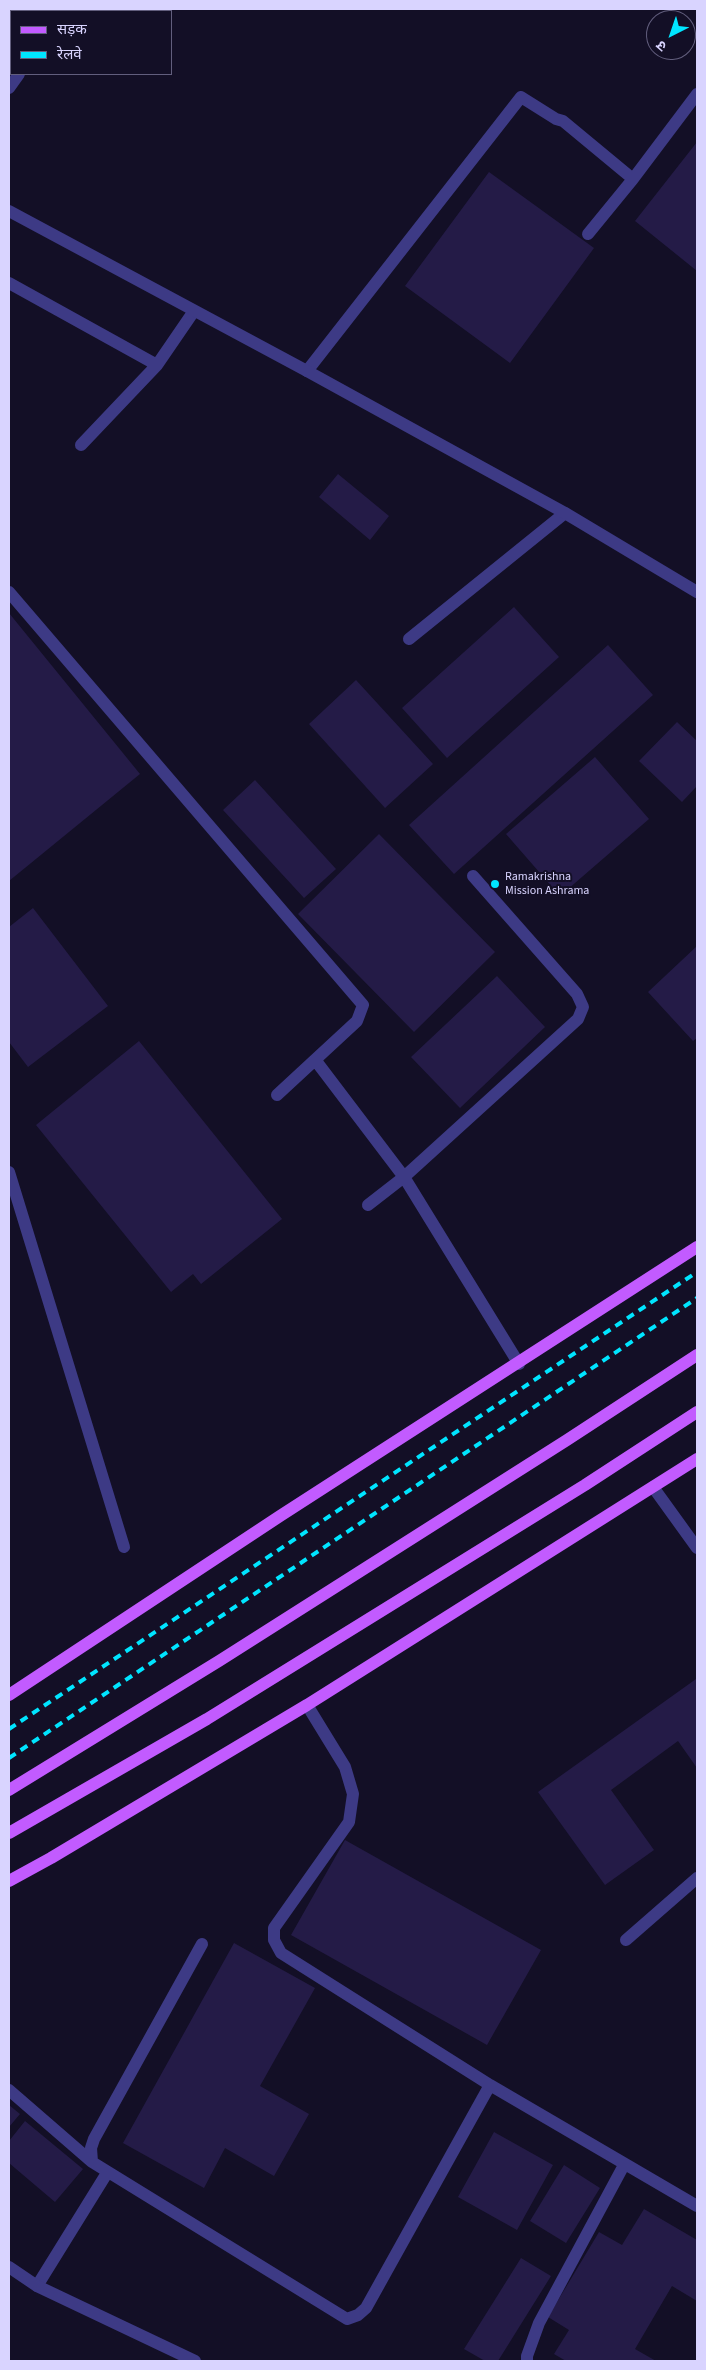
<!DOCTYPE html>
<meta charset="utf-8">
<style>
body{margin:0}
#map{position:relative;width:706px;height:2370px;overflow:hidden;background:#130f26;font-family:"Source Sans 3","Noto Sans Devanagari",sans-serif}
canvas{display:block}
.frame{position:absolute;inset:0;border:10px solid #d9d4ff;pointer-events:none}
.legend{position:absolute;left:10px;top:10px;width:162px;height:65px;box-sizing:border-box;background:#130f26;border:1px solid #625e7d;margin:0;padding:6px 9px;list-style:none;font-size:15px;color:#d9d4ff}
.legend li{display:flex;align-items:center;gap:10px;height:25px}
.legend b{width:25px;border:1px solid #625e7d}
.north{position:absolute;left:646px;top:10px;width:50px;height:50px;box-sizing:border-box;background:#130f26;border:1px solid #625e7d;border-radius:50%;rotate:221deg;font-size:14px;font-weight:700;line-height:20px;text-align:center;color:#d9d4ff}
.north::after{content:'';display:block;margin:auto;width:18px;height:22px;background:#00e5ff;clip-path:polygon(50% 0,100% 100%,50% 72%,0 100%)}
</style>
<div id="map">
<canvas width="706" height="2370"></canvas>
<div class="frame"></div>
<ul class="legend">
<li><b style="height:6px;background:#c25bff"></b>सड़क</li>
<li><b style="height:6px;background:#00e5ff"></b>रेलवे</li>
</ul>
<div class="north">उ</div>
</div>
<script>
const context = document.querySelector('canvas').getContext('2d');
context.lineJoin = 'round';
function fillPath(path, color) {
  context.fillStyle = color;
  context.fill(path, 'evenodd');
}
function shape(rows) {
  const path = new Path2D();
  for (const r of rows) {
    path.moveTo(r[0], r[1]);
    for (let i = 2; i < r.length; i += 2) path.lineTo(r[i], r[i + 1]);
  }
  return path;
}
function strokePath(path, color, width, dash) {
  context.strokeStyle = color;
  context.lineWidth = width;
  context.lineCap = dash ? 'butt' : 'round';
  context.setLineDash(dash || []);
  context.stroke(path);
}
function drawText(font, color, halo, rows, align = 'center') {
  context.font = font + ' "Source Sans 3",sans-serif';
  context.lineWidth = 4;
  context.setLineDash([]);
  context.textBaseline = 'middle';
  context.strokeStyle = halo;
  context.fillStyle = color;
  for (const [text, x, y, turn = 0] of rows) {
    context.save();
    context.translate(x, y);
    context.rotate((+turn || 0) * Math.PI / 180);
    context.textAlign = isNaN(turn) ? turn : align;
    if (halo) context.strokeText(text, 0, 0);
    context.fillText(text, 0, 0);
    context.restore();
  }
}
const building = shape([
 [697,142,697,271,635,221],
 [489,172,594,248,510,363,405,286],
 [338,474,389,516,370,540,319,497],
 [514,607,559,657,447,758,402,708],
 [9,613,140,774,9,881],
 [608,645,653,695,454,874,409,825],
 [356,680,433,764,385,808,309,724],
 [677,722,697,741,697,786,682,802,639,761],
 [595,757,649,819,560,896,506,834],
 [255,780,336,869,304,898,223,810],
 [379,834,495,952,414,1032,298,914],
 [33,908,108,1006,28,1067,9,1042,9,927],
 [697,946,697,1038,693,1041,648,992],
 [497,976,545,1027,460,1108,411,1057],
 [139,1041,282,1219,201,1284,193,1274,171,1292,36,1125],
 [696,1679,697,1768,678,1741,611,1790,654,1850,605,1885,538,1792],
 [345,1840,541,1950,487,2045,291,1935],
 [234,1943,315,1988,260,2086,309,2114,274,2176,225,2148,204,2188,123,2143],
 [9,2105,20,2114,9,2127],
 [25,2121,83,2169,55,2202,9,2163,9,2141],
 [494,2132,553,2165,517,2230,458,2197],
 [564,2165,600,2188,566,2243,530,2221],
 [644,2209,697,2240,697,2301,672,2286,635,2349,656,2361,566,2361,554,2354,569,2330,548,2317,599,2232,622,2245],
 [521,2258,551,2276,498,2361,485,2361,464,2349]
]);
const service = shape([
 [588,234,633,179,697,94],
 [9,283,157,365],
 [307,371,521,97,556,119,563,121,633,179],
 [81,445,157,365,194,311],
 [409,639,565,513],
 [653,1487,697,1548],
 [307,1705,345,1767,353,1794,349,1822,274,1928,274,1940,281,1953,490,2085,697,2206],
 [626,1940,697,1878],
 [9,2090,92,2162,347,2319,358,2315,366,2308,490,2085],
 [92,2162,91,2148,94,2139,202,1944],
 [37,2286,107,2173],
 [527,2361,527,2356,539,2323,624,2165]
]);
const minor = shape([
 [9,211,307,371,565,513,697,592],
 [9,592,363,1005,357,1021,277,1095],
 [316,1061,404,1177,519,1364],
 [9,1172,124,1547],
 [368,1205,404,1177,578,1019,583,1007,577,994,473,876]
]);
const tertiary = shape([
 [23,11,25,9],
 [65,11,67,9],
 [9,31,11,27],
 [9,88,19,74],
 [9,2267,37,2286,195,2361]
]);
const primary = shape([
 [9,1695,280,1516,697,1247],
 [9,1790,219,1661,567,1440,697,1355],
 [9,1833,207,1719,585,1485,697,1412],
 [9,1881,51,1858,307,1705,697,1459]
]);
const rail = shape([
 [9,1729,697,1272],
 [9,1758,697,1298]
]);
const markers = [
 [495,884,5,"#00e5ff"]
];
const poiNames = [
 ["Ramakrishna",505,877],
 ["Mission Ashrama",505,891]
];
fillPath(building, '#241b47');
strokePath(service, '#3d3a85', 12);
strokePath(minor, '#3d3a85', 12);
strokePath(tertiary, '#3d3a85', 12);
strokePath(primary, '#c25bff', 12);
strokePath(rail, '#00e5ff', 4, [8, 6]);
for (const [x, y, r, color] of markers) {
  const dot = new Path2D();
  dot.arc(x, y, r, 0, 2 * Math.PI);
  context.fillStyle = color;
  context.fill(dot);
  strokePath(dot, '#130f26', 2);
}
drawText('12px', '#d9d4ff', '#130f26', poiNames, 'left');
</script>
